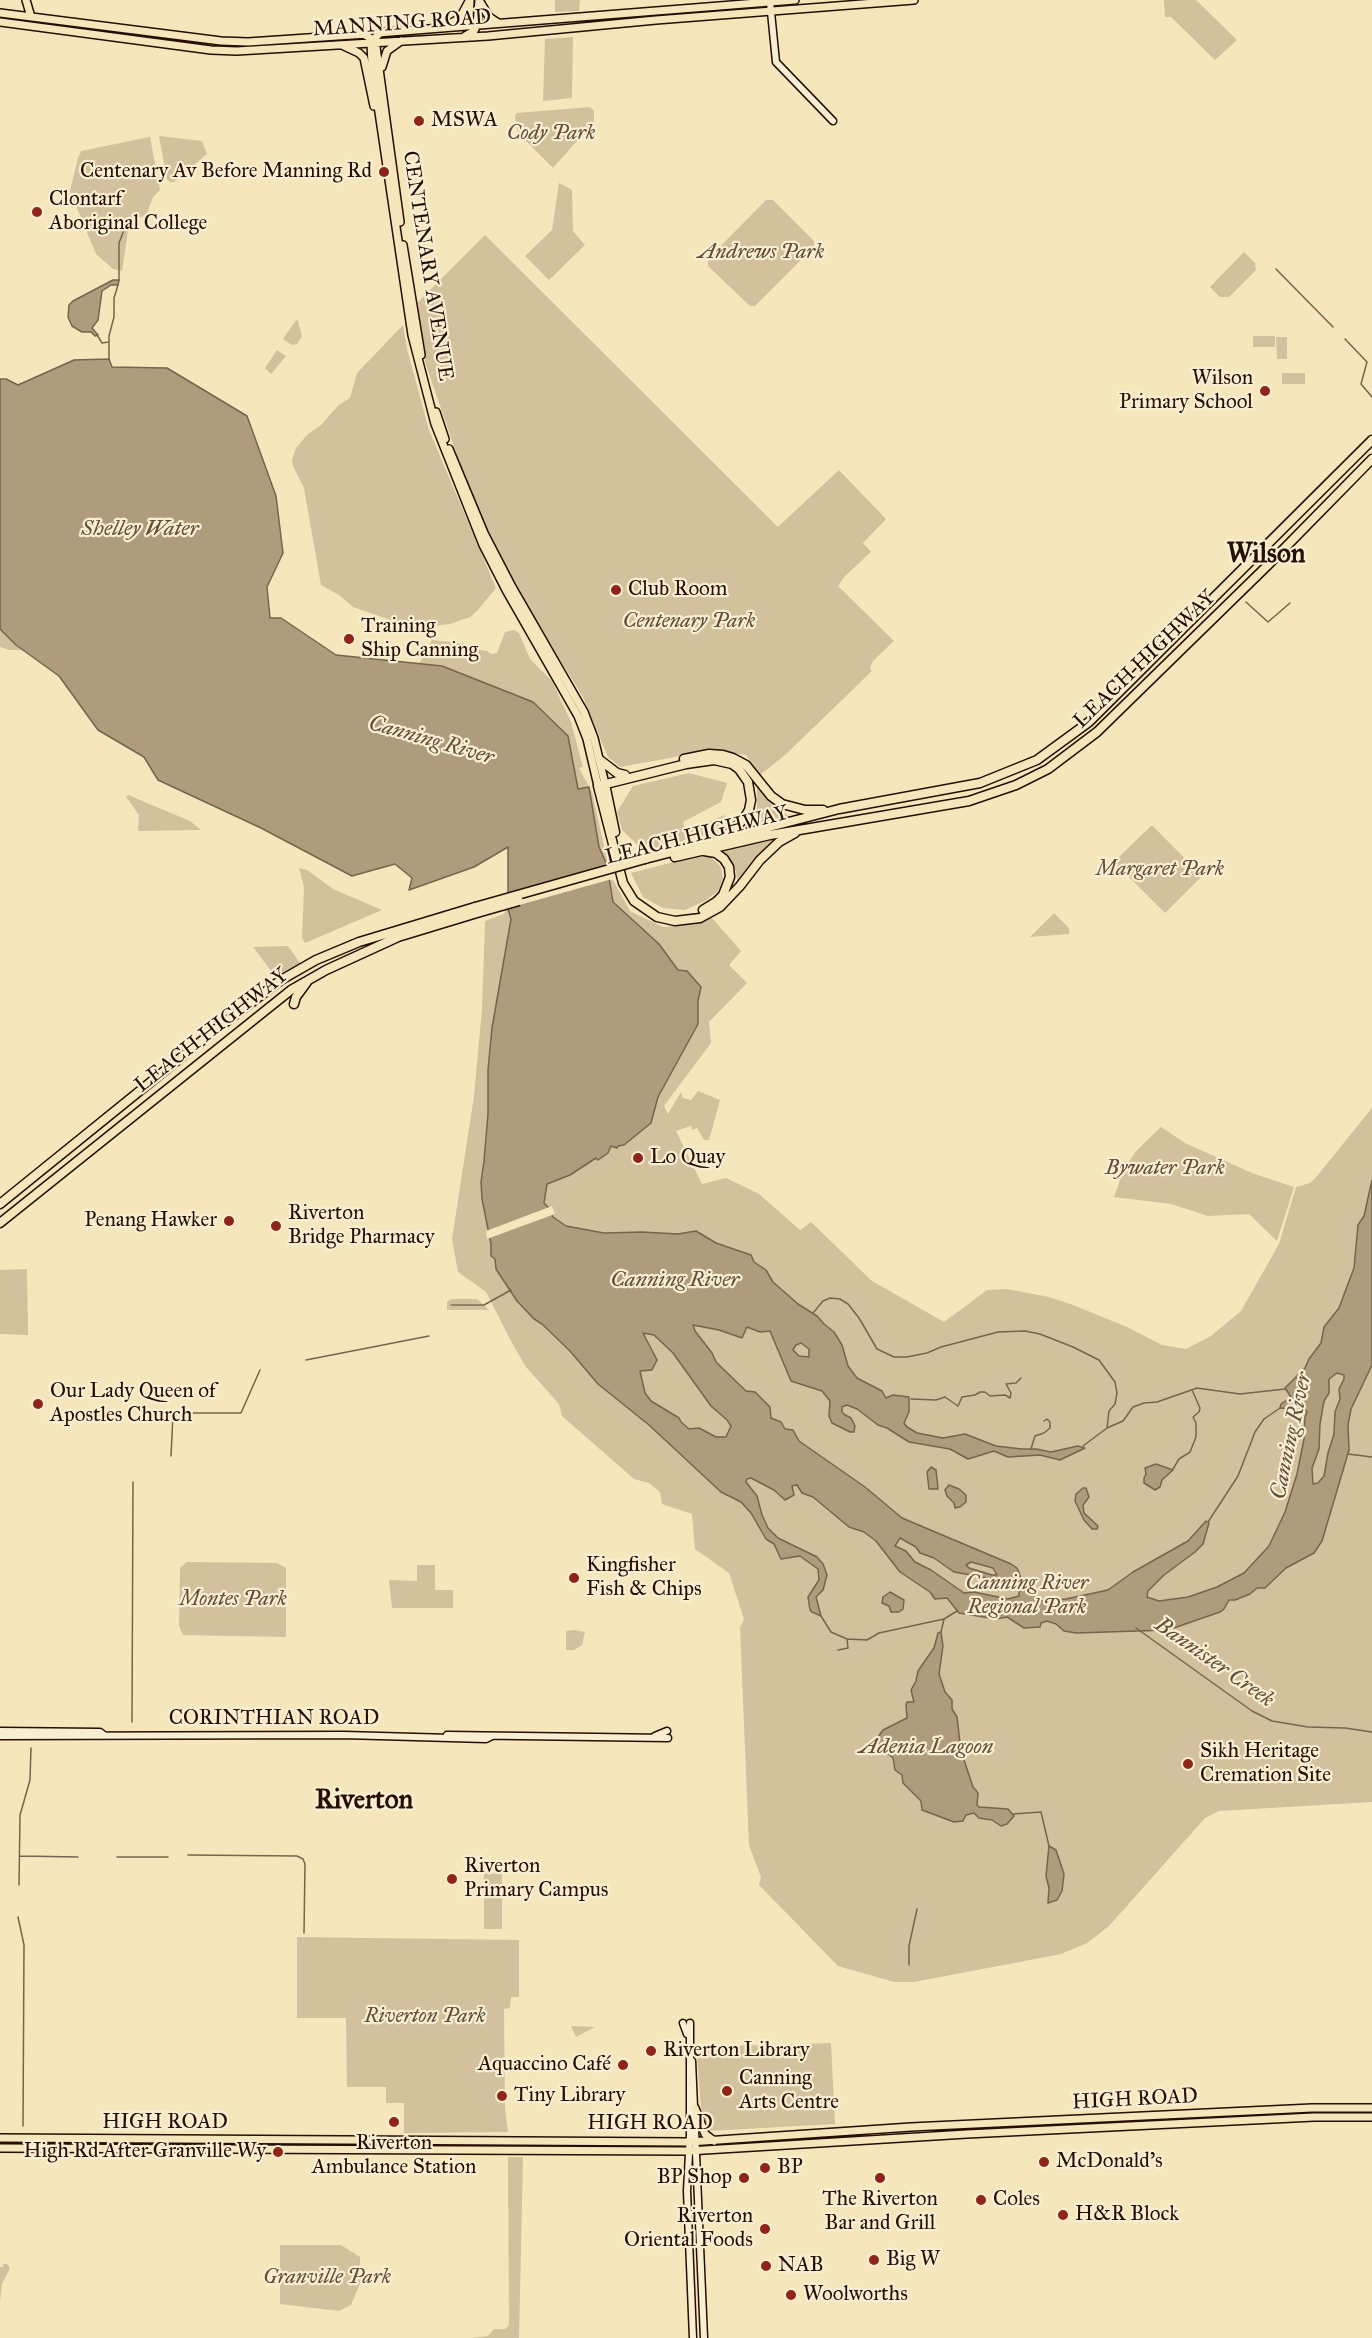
<!DOCTYPE html>
<meta charset="utf-8">
<style>
body{margin:0}
canvas{display:block;background:#f5e6bc}
</style>
<canvas width="1372" height="2338"></canvas>
<script>
const context = document.querySelector('canvas').getContext('2d');
context.lineJoin = 'round';
function fillPath(path, color) {
  context.fillStyle = color;
  context.fill(path, 'evenodd');
}
function shape(rows) {
  const path = new Path2D();
  for (const r of rows) {
    path.moveTo(r[0], r[1]);
    for (let i = 2; i < r.length; i += 2) path.lineTo(r[i], r[i + 1]);
  }
  return path;
}
function strokePath(path, color, width, dash) {
  context.strokeStyle = color;
  context.lineWidth = width;
  context.lineCap = dash ? 'butt' : 'round';
  context.setLineDash(dash || []);
  context.stroke(path);
}
function drawText(font, color, halo, rows, align = 'center') {
  context.font = font + ' "IM FELL Great Primer",serif';
  context.lineWidth = 4.5;
  context.setLineDash([]);
  context.textBaseline = 'middle';
  context.strokeStyle = halo;
  context.fillStyle = color;
  for (const [text, x, y, turn = 0] of rows) {
    context.save();
    context.translate(x, y);
    context.rotate((+turn || 0) * Math.PI / 180);
    context.textAlign = isNaN(turn) ? turn : align;
    if (halo) context.strokeText(text, 0, 0);
    context.fillText(text, 0, 0);
    context.restore();
  }
}
const green = shape([
 [555,0,580,0,579,11,555,12],
 [1164,0,1196,0,1237,40,1215,60,1171,17,1165,17],
 [573,37,572,98,543,101,545,39],
 [590,107,594,111,594,122,553,168,519,134,517,129,515,116,517,113],
 [159,136,202,141,207,154,174,182,170,182,167,179],
 [150,137,160,190,153,197,146,216,137,218,128,231,122,271,113,269,96,254,70,191,78,158,81,151],
 [559,183,572,190,573,231,585,245,549,280,525,256,552,230],
 [766,200,773,200,814,241,814,247,755,306,750,306,708,266,708,259],
 [485,235,778,527,839,470,886,519,863,543,871,552,845,576,838,586,894,641,873,661,870,668,872,671,785,755,760,775,746,755,714,750,620,767,608,757,583,697,514,585,471,496,425,362,416,304],
 [1244,252,1255,263,1256,270,1229,297,1220,297,1210,287],
 [296,320,298,321,302,336,297,344,292,345,283,339],
 [403,325,407,349,429,430,496,588,478,610,470,617,450,624,410,629,402,624,353,607,339,595,321,585,304,488,293,466,292,460,296,448,308,434,320,426,339,405,350,398,357,373],
 [1253,336,1275,336,1275,347,1253,347],
 [1276,337,1287,337,1287,359,1277,359],
 [277,350,286,356,271,374,265,368],
 [1282,373,1305,373,1305,384,1282,384],
 [0,629,16,645,24,650,9,650,0,647],
 [514,630,519,633,530,659,552,681,571,722,583,767,579,768,592,792,604,846,610,861,605,862,599,848,589,788,578,789,568,736,533,702,419,664,432,640,466,644,474,649,487,651,491,654,497,653,505,632],
 [689,773,727,783,721,802,683,822,685,831,725,815,719,831,644,851,622,830,617,812,633,786],
 [757,787,759,787,789,817,745,827,752,818,757,809],
 [128,795,190,821,201,830,138,831,139,815,126,797],
 [1152,825,1202,876,1165,913,1117,865,1118,858],
 [776,840,777,841,757,857,733,890,737,880,736,871,724,852,724,849],
 [697,856,711,857,721,867,723,879,718,891,705,901,685,910,663,908,643,897,631,873],
 [299,868,307,870,333,889,382,910,305,943,302,938,304,887],
 [613,880,630,911,663,927,697,924,711,917,741,951,729,965,747,983,709,1022,711,1043,664,1106,668,1114,681,1092,683,1098,691,1100,698,1091,720,1100,709,1140,704,1140,697,1128,692,1130,691,1126,676,1131,702,1184,726,1178,759,1194,800,1230,811,1222,872,1281,944,1322,987,1290,1007,1289,1049,1297,1073,1305,1127,1327,1162,1345,1186,1349,1211,1336,1241,1311,1279,1244,1296,1187,1310,1183,1317,1176,1372,1108,1372,1802,1219,1811,1205,1818,1109,1926,1087,1943,1061,1954,914,1982,894,1982,838,1966,759,1885,761,1877,749,1845,740,1628,744,1619,729,1573,695,1549,692,1514,662,1504,660,1492,649,1483,634,1479,562,1416,559,1404,526,1367,511,1341,486,1292,458,1272,452,1239,474,1096,482,1009,485,921,504,914,506,910],
 [1054,913,1069,928,1069,934,1030,937],
 [288,946,300,963,275,976,253,947],
 [1161,1127,1185,1143,1252,1173,1294,1187,1277,1241,1249,1214,1208,1216,1171,1204,1114,1197,1124,1169,1137,1150],
 [27,1269,28,1335,0,1334,0,1270],
 [451,1299,477,1299,483,1304,451,1304,450,1306,484,1305,489,1310,447,1310,447,1302],
 [187,1562,277,1563,286,1568,286,1637,183,1635,179,1626,180,1568],
 [417,1565,435,1565,435,1590,453,1590,453,1608,392,1608,389,1580,417,1581],
 [575,1630,585,1632,582,1645,574,1650,566,1650,566,1631],
 [484,1873,502,1874,502,1929,484,1929],
 [297,1937,519,1940,519,1997,511,1997,510,2008,504,2009,505,2108,508,2132,404,2133,404,2103,386,2103,386,2087,347,2087,346,2018,297,2018],
 [571,2026,595,2027,576,2037],
 [831,2043,835,2124,707,2131,702,2118,696,2047],
 [508,2157,523,2157,519,2338,471,2338,488,2336,494,2329,505,2329,509,2325],
 [280,2245,341,2245,360,2257,360,2284,351,2305,339,2311,280,2304],
 [3,2264,7,2264,10,2268,2,2284,0,2301,0,2267,3,2267]
]);
const water = shape([
 [113,280,119,280,118,285,111,285,102,291,98,320,92,328,98,335,95,336,91,332,82,332,72,326,68,317,69,305,73,301,113,280],
 [109,359,112,367,167,368,247,416,276,496,283,553,267,587,270,618,281,618,336,655,442,666,533,702,568,736,578,789,589,787,599,847,607,865,613,902,659,944,678,970,687,971,701,987,698,1001,698,1024,658,1097,651,1123,624,1145,618,1146,617,1148,611,1146,608,1153,598,1160,596,1158,570,1175,547,1184,544,1203,549,1208,553,1217,566,1226,604,1233,642,1232,678,1234,696,1231,716,1243,751,1255,754,1262,766,1270,773,1282,798,1304,817,1316,824,1324,834,1332,842,1345,848,1366,857,1378,882,1391,886,1398,893,1395,909,1397,909,1412,904,1423,907,1427,917,1433,943,1438,965,1434,996,1446,1022,1449,1036,1449,1051,1452,1078,1446,1085,1448,1060,1460,1040,1455,1008,1457,994,1451,968,1459,950,1449,909,1442,887,1428,878,1425,857,1409,847,1405,842,1407,842,1412,845,1415,851,1418,855,1426,854,1432,850,1432,832,1423,829,1416,830,1401,822,1391,791,1381,770,1331,760,1332,747,1327,742,1338,719,1330,693,1325,695,1331,712,1353,716,1362,746,1391,755,1392,770,1407,771,1418,781,1422,785,1429,793,1430,799,1441,865,1487,902,1518,1011,1564,1017,1568,1027,1592,1042,1601,1066,1599,1108,1590,1133,1572,1188,1541,1206,1521,1209,1523,1203,1544,1195,1552,1164,1575,1148,1591,1147,1597,1159,1601,1188,1597,1217,1587,1244,1573,1269,1546,1285,1512,1297,1474,1304,1439,1305,1417,1307,1412,1302,1405,1296,1405,1289,1409,1280,1408,1281,1404,1291,1397,1285,1388,1305,1368,1309,1359,1321,1343,1324,1327,1339,1308,1354,1268,1358,1225,1364,1216,1372,1180,1372,1365,1351,1409,1348,1425,1349,1450,1322,1541,1314,1553,1286,1568,1265,1588,1257,1588,1250,1594,1235,1600,1229,1600,1224,1609,1220,1612,1168,1630,1076,1633,1064,1631,1056,1624,1047,1621,1041,1623,1040,1627,1024,1628,1007,1617,996,1619,959,1613,947,1598,935,1599,930,1592,900,1572,876,1541,864,1532,849,1527,813,1497,802,1493,797,1485,792,1486,794,1495,785,1500,774,1490,751,1478,747,1479,746,1482,757,1496,762,1515,768,1528,778,1538,817,1557,823,1564,827,1575,823,1590,816,1597,821,1616,812,1612,810,1610,808,1597,819,1580,818,1569,800,1556,781,1559,774,1544,766,1539,751,1513,741,1502,721,1492,649,1425,598,1384,570,1351,542,1324,534,1319,517,1301,496,1269,495,1259,491,1256,491,1244,482,1199,481,1182,484,1161,488,1114,488,1070,492,1028,511,919,508,909,508,847,474,867,409,890,412,878,395,864,352,876,261,828,158,780,144,757,98,730,59,676,16,645,0,629,0,379,6,379,18,385,74,360,109,359],
 [643,1333,654,1335,673,1353,711,1406,727,1420,731,1426,726,1437,716,1437,699,1428,689,1429,681,1422,679,1418,651,1401,645,1393,640,1371,652,1370,657,1360,643,1333],
 [801,1343,809,1349,809,1357,799,1356,793,1350,796,1345,801,1343],
 [1337,1373,1344,1375,1344,1379,1339,1389,1340,1399,1335,1412,1334,1434,1328,1453,1324,1476,1318,1483,1313,1484,1312,1468,1319,1449,1320,1424,1324,1401,1329,1393,1329,1379,1337,1373],
 [900,1538,916,1547,920,1553,934,1558,954,1572,1010,1582,1019,1588,1019,1596,1008,1599,974,1592,964,1593,931,1570,915,1562,906,1551,895,1546,900,1538],
 [971,1562,993,1568,997,1575,992,1575,969,1568,966,1565,971,1562],
 [1156,1464,1173,1470,1162,1480,1160,1487,1155,1490,1144,1483,1144,1478,1146,1474,1145,1468,1156,1464],
 [931,1467,936,1470,938,1489,929,1489,927,1472,931,1467],
 [949,1485,959,1489,966,1495,966,1502,960,1507,955,1508,954,1503,947,1496,945,1490,949,1485],
 [1083,1488,1086,1488,1089,1497,1083,1505,1084,1513,1098,1526,1097,1529,1092,1529,1084,1520,1075,1501,1076,1494,1083,1488],
 [890,1592,904,1600,903,1609,899,1612,891,1612,889,1606,882,1603,883,1597,890,1592],
 [941,1632,943,1646,939,1674,945,1692,952,1700,952,1709,957,1717,961,1751,973,1787,978,1793,977,1805,979,1807,1008,1809,1014,1816,1007,1824,1001,1826,992,1820,979,1818,974,1813,966,1815,963,1821,954,1822,922,1810,921,1801,903,1783,902,1775,895,1770,893,1758,887,1753,885,1747,875,1741,883,1730,907,1718,906,1705,907,1702,914,1702,911,1690,916,1681,918,1671,934,1648,938,1633,941,1632],
 [1049,1846,1056,1850,1064,1874,1062,1891,1057,1900,1048,1903,1049,1888,1046,1876,1049,1846]
]);
const pier = shape([
 [610,865,612,879,505,909,505,895],
 [552,1206,555,1214,487,1239,486,1231]
]);
const stream = shape([
 [1276,269,1333,327],
 [119,280,119,243,126,225],
 [97,335,102,343,109,342],
 [1345,339,1367,362,1361,384,1372,397],
 [109,359,109,336,114,317,114,298,118,285],
 [1246,602,1268,622,1290,603],
 [451,1305,484,1305,511,1290],
 [813,1313,823,1301,830,1298,840,1299,848,1304,859,1318,877,1349,894,1357,907,1357,927,1353,941,1347,998,1332,1025,1331,1040,1334,1073,1347,1099,1360,1115,1382,1117,1393,1115,1404,1109,1411,1107,1428],
 [306,1360,429,1336],
 [911,1399,936,1400,945,1397,958,1406,962,1397,975,1395,980,1392,985,1392,990,1396,1005,1395,1010,1398,1011,1393,1006,1384,1016,1383,1021,1378],
 [1083,1446,1107,1428,1123,1421,1133,1407,1144,1403,1157,1402,1197,1388,1240,1394,1285,1389],
 [1031,1449,1035,1436,1044,1433,1050,1428,1050,1422,1047,1419,1044,1421],
 [1348,1454,1372,1457],
 [171,1456,173,1415,176,1413,241,1413,260,1370],
 [1173,1469,1179,1459,1190,1452,1196,1437,1196,1423,1193,1417,1199,1412,1200,1408,1192,1390],
 [1208,1522,1238,1476,1255,1432,1264,1419,1280,1408],
 [821,1616,831,1632,847,1639,867,1640,879,1633,944,1619],
 [1136,1628,1252,1711,1272,1721,1308,1727,1345,1728,1372,1732],
 [941,1632,944,1619,957,1611],
 [838,1650,848,1648,847,1639],
 [132,1722,133,1482],
 [1013,1814,1041,1812,1049,1846],
 [188,1855,297,1856,303,1859,305,1864,304,1933],
 [20,1856,78,1857],
 [117,1857,168,1857],
 [19,1885,20,1815,30,1780,31,1748],
 [18,1917,24,1945,23,2126],
 [909,1965,909,1946,917,1909]
]);
const secondary = shape([
 [770,2,776,62,833,121],
 [0,1731,100,1732,104,1735],
 [447,1735,668,1738],
 [0,1736,344,1735,486,1739,492,1736],
 [655,1736,667,1731],
 [683,2023,687,2034],
 [690,2023,690,2135,687,2191,693,2338],
 [692,2061,704,2338]
]);
const primary = shape([
 [26,0,31,17],
 [470,0,469,19,474,28],
 [479,0,489,17,498,23],
 [0,13,221,41,248,42,367,34],
 [0,22,211,50,237,51,488,36,656,20,914,0],
 [448,25,460,18,468,3],
 [378,33,795,0],
 [380,33,371,42,372,65,412,335,435,424,483,545,506,590,578,716,587,739,598,786],
 [363,34,372,39,376,47,400,222],
 [465,36,474,31,477,25,479,0],
 [344,46,359,53,364,58,374,106],
 [382,67,387,51,401,41],
 [403,245,421,355],
 [436,412,445,439],
 [449,449,484,533,512,587,584,712,594,738,605,784],
 [695,2108,705,2134,714,2141],
 [0,2138,689,2142,911,2127,1312,2108,1372,2108],
 [0,2148,688,2151,967,2134,1314,2117,1372,2117]
]);
const highway = shape([
 [684,759,709,754,723,755,733,758,746,765,771,796,782,804,805,810,823,810],
 [600,760,617,773,625,775],
 [605,784,615,832],
 [726,835,743,820,749,810,751,800,748,782,739,769,732,764,714,760,686,764,598,786,623,883,634,901,657,917,675,921,700,918,720,907,740,886,760,860,779,842,795,833],
 [675,857,770,835,969,801,1016,785,1048,769,1097,732,1269,564,1372,459],
 [645,859,839,809,980,783,1037,760,1089,722,1372,440],
 [703,910,716,902,723,895,730,877,729,867,724,859,716,853,704,851],
 [294,1004,296,997,307,982],
 [0,1204,215,1030,281,980,316,960,359,942,475,907],
 [0,1223,291,990,326,970,398,937,477,913]
]);
const highwayBridge = shape([
 [475,907,645,859],
 [477,913,519,901]
]);
const markers = [
 [419,121,6,"#8f2418"],
 [384,172,6,"#8f2418"],
 [37,212,6,"#8f2418"],
 [1265,391,6,"#8f2418"],
 [616,590,6,"#8f2418"],
 [349,639,6,"#8f2418"],
 [638,1158,6,"#8f2418"],
 [229,1221,6,"#8f2418"],
 [276,1226,6,"#8f2418"],
 [38,1404,6,"#8f2418"],
 [574,1578,6,"#8f2418"],
 [1188,1764,6,"#8f2418"],
 [452,1879,6,"#8f2418"],
 [651,2051,6,"#8f2418"],
 [623,2065,6,"#8f2418"],
 [727,2091,6,"#8f2418"],
 [502,2096,6,"#8f2418"],
 [394,2122,6,"#8f2418"],
 [278,2152,6,"#8f2418"],
 [1044,2162,6,"#8f2418"],
 [765,2168,6,"#8f2418"],
 [744,2178,6,"#8f2418"],
 [880,2178,6,"#8f2418"],
 [981,2200,6,"#8f2418"],
 [1063,2215,6,"#8f2418"],
 [765,2229,6,"#8f2418"],
 [874,2260,6,"#8f2418"],
 [766,2266,6,"#8f2418"],
 [791,2295,6,"#8f2418"]
];
const streetNames = [
 ["MANNING ROAD",402,24,-4],
 ["CENTENARY AVENUE",427,266,81],
 ["LEACH HIGHWAY",1145,660,-44],
 ["LEACH HIGHWAY",697,836,-14],
 ["LEACH HIGHWAY",212,1031,-38],
 ["CORINTHIAN ROAD",274,1719],
 ["HIGH ROAD",1135,2100,-3],
 ["HIGH ROAD",165,2123],
 ["HIGH ROAD",650,2124]
];
const poiNames = [
 ["MSWA",431,121],
 ["Centenary Av Before Manning Rd",372,172,"right"],
 ["Clontarf",49,200],
 ["Aboriginal College",49,224],
 ["Wilson",1253,379,"right"],
 ["Primary School",1253,403,"right"],
 ["Club Room",628,590],
 ["Training",361,627],
 ["Ship Canning",361,651],
 ["Lo Quay",650,1158],
 ["Riverton",288,1214],
 ["Bridge Pharmacy",288,1238],
 ["Penang Hawker",217,1221,"right"],
 ["Our Lady Queen of",50,1392],
 ["Apostles Church",50,1416],
 ["Kingfisher",586,1566],
 ["Fish & Chips",586,1590],
 ["Sikh Heritage",1200,1752],
 ["Cremation Site",1200,1776],
 ["Riverton",464,1867],
 ["Primary Campus",464,1891],
 ["Riverton Library",663,2051],
 ["Aquaccino Café",611,2065,"right"],
 ["Canning",739,2079],
 ["Arts Centre",739,2103],
 ["Tiny Library",514,2096],
 ["Riverton",394,2144,"center"],
 ["Ambulance Station",394,2168,"center"],
 ["High Rd After Granville Wy",266,2152,"right"],
 ["McDonald's",1056,2162],
 ["BP",777,2168],
 ["BP Shop",732,2178,"right"],
 ["The Riverton",880,2200,"center"],
 ["Bar and Grill",880,2224,"center"],
 ["Coles",993,2200],
 ["H&R Block",1075,2215],
 ["Riverton",753,2217,"right"],
 ["Oriental Foods",753,2241,"right"],
 ["Big W",886,2260],
 ["NAB",778,2266],
 ["Woolworths",803,2295]
];
const parkNames = [
 ["Cody Park",551,134],
 ["Andrews Park",761,253],
 ["Centenary Park",689,622],
 ["Margaret Park",1160,870],
 ["Bywater Park",1165,1169],
 ["Canning River",1027,1584],
 ["Regional Park",1027,1608],
 ["Montes Park",233,1600],
 ["Riverton Park",425,2017],
 ["Granville Park",327,2278]
];
const waterNames = [
 ["Shelley Water",140,530],
 ["Canning River",431,741,16],
 ["Canning River",675,1281],
 ["Canning River",1292,1436,-78],
 ["Bannister Creek",1214,1663,35],
 ["Adenia Lagoon",926,1748]
];
const districtNames = [
 ["Wilson",1266,555],
 ["Riverton",364,1801]
];
fillPath(green, '#d2c19c');
fillPath(water, '#af9c7d');
strokePath(water, '#79634c', 1.5);
fillPath(pier, '#f5e6bc');
strokePath(stream, '#79634c', 1.5);
strokePath(secondary, '#280d02', 9);
strokePath(primary, '#280d02', 10);
strokePath(highway, '#280d02', 11);
strokePath(secondary, '#f8efd3', 6);
strokePath(primary, '#f5e6bc', 7);
strokePath(highway, '#f5e6bc', 8);
strokePath(highwayBridge, '#280d02', 11, []);
strokePath(highwayBridge, '#f5e6bc', 8);
for (const [x, y, r, color] of markers) {
  const dot = new Path2D();
  dot.arc(x, y, r, 0, 2 * Math.PI);
  context.fillStyle = color;
  context.fill(dot);
  strokePath(dot, '#f8efd3', 2);
}
drawText('21px', '#280d02', '#f8efd3', streetNames);
drawText('21px', '#280d02', '#f8efd3', poiNames, 'left');
drawText('italic 21px', '#644c38', '#f8efd3', parkNames);
drawText('italic 22px', '#654d39', '#f8efd3', waterNames);
drawText('bold 27px', '#280d02', '#f8efd3', districtNames);
</script>
